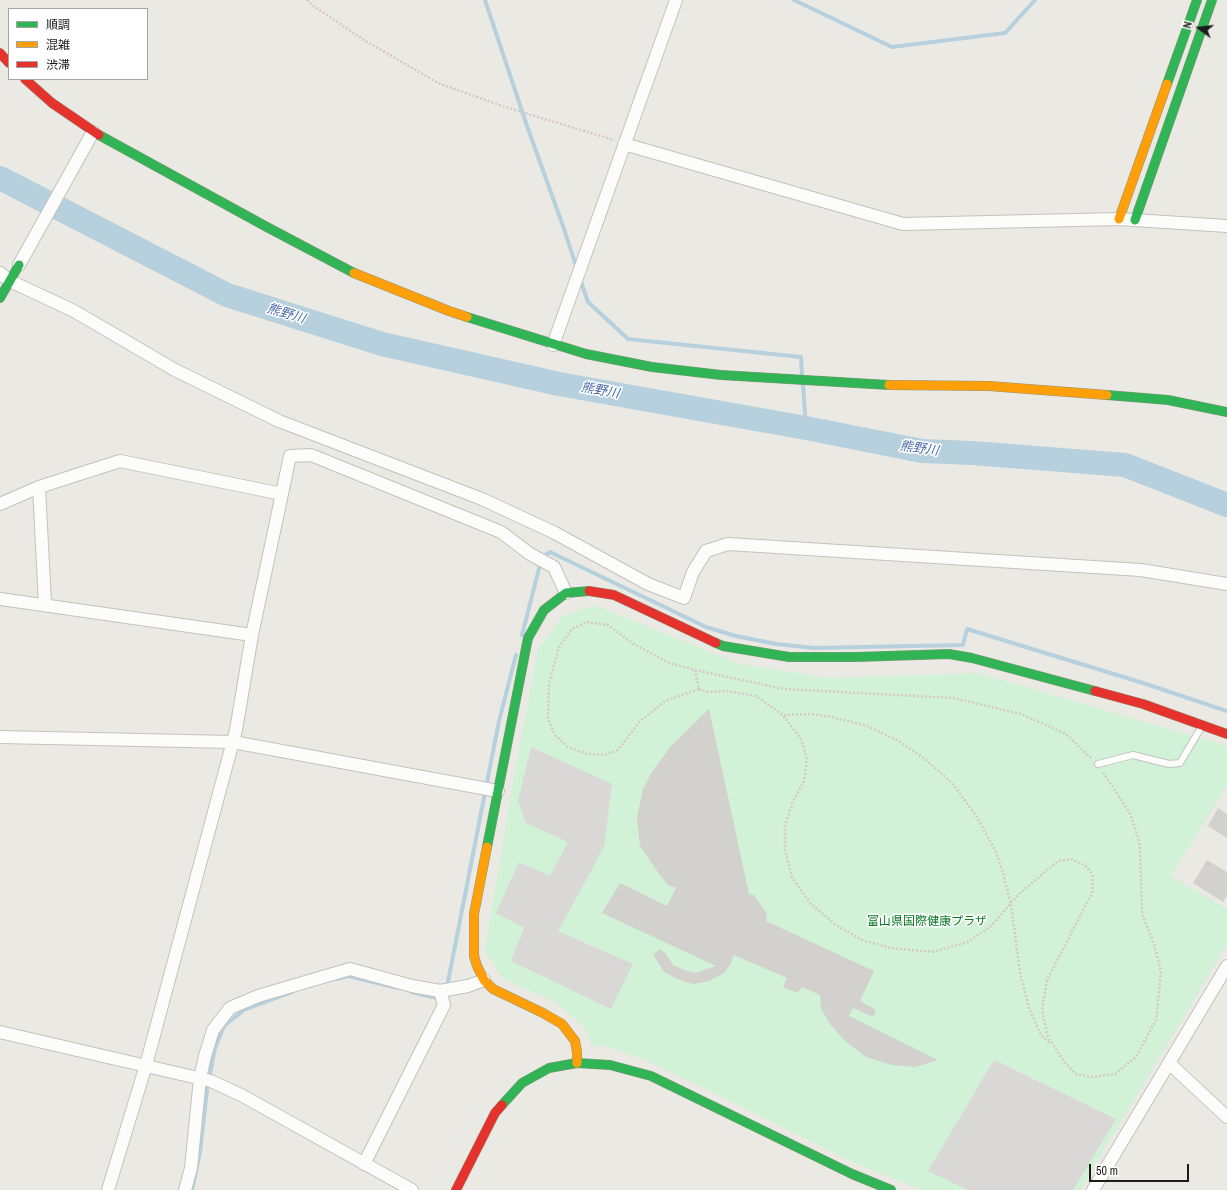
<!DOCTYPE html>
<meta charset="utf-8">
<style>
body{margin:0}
#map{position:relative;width:1227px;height:1190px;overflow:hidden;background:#eae9e4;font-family:"Archivo Narrow","Noto Sans JP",sans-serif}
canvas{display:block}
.legend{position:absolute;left:8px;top:8px;width:140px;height:72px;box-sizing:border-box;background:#fff;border:1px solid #a4a4a4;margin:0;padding:5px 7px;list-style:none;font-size:12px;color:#1c1c1c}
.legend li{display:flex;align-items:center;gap:8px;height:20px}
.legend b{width:20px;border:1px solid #a4a4a4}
.north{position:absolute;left:1179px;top:8px;width:40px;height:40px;-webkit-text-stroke:3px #fff;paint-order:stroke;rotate:285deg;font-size:11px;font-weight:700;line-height:16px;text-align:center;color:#1c1c1c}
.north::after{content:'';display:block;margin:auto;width:14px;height:18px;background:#1c1c1c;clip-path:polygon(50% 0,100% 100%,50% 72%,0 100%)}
.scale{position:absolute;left:1089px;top:1164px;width:100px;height:18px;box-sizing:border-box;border:2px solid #1c1c1c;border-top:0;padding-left:5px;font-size:12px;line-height:14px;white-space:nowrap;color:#1c1c1c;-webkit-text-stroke:3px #fff;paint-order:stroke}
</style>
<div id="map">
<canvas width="1227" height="1190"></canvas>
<ul class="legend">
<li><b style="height:5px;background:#30b455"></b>順調</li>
<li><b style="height:5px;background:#ff9f0a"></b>混雑</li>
<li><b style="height:5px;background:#e5322d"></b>渋滞</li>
</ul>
<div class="north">N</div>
<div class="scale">50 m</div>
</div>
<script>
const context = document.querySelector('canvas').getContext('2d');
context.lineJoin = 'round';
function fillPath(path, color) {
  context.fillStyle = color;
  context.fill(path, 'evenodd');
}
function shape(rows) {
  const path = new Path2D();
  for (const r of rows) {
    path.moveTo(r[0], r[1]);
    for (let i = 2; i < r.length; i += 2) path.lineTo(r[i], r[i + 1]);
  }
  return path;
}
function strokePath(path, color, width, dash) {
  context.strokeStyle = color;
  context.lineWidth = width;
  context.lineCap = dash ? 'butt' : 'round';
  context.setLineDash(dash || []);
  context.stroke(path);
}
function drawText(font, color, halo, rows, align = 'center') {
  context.font = font + ' "Archivo Narrow","Noto Sans JP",sans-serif';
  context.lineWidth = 3;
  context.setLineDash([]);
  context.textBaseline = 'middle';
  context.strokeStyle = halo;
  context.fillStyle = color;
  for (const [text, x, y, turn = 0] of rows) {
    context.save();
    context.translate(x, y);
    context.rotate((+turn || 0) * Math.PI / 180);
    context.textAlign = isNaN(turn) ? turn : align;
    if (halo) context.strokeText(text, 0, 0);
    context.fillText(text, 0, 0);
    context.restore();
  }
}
const park = shape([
 [594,605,740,664,829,678,978,673,1227,746,1227,785,1171,876,1227,909,1227,944,1080,1190,922,1190,857,1164,655,1064,612,1048,591,1045,585,1027,573,1018,556,1002,503,979,485,950,513,782,538,649,563,616]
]);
const parking = shape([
 [531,747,612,784,604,847,558,931,633,964,611,1009,511,961,524,928,496,913,519,862,550,876,568,842,526,823,518,801],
 [994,1060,1116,1119,1073,1190,968,1190,928,1171]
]);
const stream = shape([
 [485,0,527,126,563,226,577,269],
 [794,0,892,47,1005,33,1035,0],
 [580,279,588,302,628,339,801,357,802,375],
 [803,384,806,428],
 [522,635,542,557,550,552,706,627,736,636,776,644,814,648,963,645,967,629,1143,683,1227,711],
 [337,979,348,976,398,988],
 [447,987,499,721,516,655],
 [411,992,437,998,440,995],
 [192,1190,200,1152,207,1090,215,1048,224,1026,244,1010,292,992]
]);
const river = shape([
 [0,178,227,295,382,344,559,384,806,428,922,451,972,453,1125,465,1227,505]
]);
const building = shape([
 [709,709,749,894,754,895,767,914,766,921,874,971,860,1001,876,1010,873,1017,853,1008,849,1016,938,1060,915,1067,892,1065,866,1057,846,1042,830,1024,821,1009,820,995,802,987,798,993,783,987,787,978,734,955,731,963,724,973,709,981,693,984,677,979,664,972,653,954,661,949,666,954,673,965,684,970,695,973,716,966,602,913,620,883,667,906,676,888,668,885,657,871,640,846,637,817,643,789,652,772,671,746],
 [1218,808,1227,814,1227,838,1208,826],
 [1207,860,1227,872,1227,895,1223,902,1193,883]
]);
const path = shape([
 [307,0,312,5,364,40,438,83,505,107,614,140],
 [587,622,608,625,632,643,669,663,695,670,699,689,665,701,640,721,618,750,604,755,587,754,568,747,555,735,548,719,549,683,559,647,572,629,587,622],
 [695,670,784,689,953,698,1021,714,1066,734,1092,759],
 [699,689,708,692,727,691,756,696,783,715,801,739,807,759,804,781,793,801,785,825,785,850,792,877,810,903,836,925,862,940,891,948,932,952,968,942,990,927,1019,894,1058,861,1072,859,1086,866,1093,876,1092,893,1047,980,1042,1010,1048,1037,1065,1063,1076,1074,1092,1077,1115,1074,1136,1057,1156,1020,1161,972,1154,944,1142,914,1140,845,1131,815,1103,772],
 [784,715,810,714,832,717,867,726,899,741,926,760,952,783,977,817,995,850,1002,870,1011,904,1020,973,1029,1008,1041,1035,1051,1044]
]);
const lane = shape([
 [1098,764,1133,755,1169,764,1180,763,1202,726]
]);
const street = shape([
 [624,144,903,224,1119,219,1227,226],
 [19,265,93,132],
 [0,273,10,281,74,311,175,370,279,421,482,499,555,533,648,584,684,598,693,572,706,551,728,544,1141,570,1227,584],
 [553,345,676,0],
 [0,504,39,487],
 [0,599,252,635],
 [45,604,39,487,120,461,282,494],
 [0,737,233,742,498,791],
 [0,1032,211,1081,243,1096,412,1190],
 [1169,1063,1227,1117],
 [364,1164,444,1005,440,991,468,986,484,980],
 [108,1190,146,1065,236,730,252,635,290,456,311,455,501,532,530,554,554,567,566,593],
 [185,1190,191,1168,200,1078,205,1056,213,1030,230,1008,258,996,350,969,412,986,440,991],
 [1093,1190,1227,966]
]);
const fast = shape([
 [1167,84,1197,0],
 [99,135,265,226,354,273],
 [1135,220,1212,0],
 [0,298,19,265],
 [467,317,586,354,652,367,721,375,889,385],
 [1107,395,1168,400,1227,412],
 [716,643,723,646,789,657,856,657,949,654,972,658,1095,691],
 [487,847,528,638,544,610,566,593,589,591],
 [502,1105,522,1083,549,1068,577,1063,610,1065,651,1076,852,1174,891,1190]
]);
const slow = shape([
 [1119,219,1167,84],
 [354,273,449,311,467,317],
 [889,385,989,386,1107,395],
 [487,847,474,914,474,956,477,966,484,980,493,989,543,1013,562,1024,575,1041,577,1052,577,1063]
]);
const jam = shape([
 [0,53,9,63],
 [25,79,52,103,99,135],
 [589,591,614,595,716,643],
 [1095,691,1143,704,1227,734],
 [456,1190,495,1113,502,1105]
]);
const parkNames = [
 ["富山県国際健康プラザ",927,922]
];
const waterNames = [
 ["熊野川",286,314,17],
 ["熊野川",600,391,10],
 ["熊野川",919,449,8]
];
fillPath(park, '#d1f2d6');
fillPath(parking, '#d9d8d6');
strokePath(stream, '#b6d0de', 4);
strokePath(river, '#b6d0de', 24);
fillPath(building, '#d2d1cd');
strokePath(lane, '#c3c2c0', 8);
strokePath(street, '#c3c2c0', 14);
strokePath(fast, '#8e947c', 10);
strokePath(slow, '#8e947c', 10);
strokePath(jam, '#8e947c', 10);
strokePath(path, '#d6c9c4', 2.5, [2, 2]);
strokePath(lane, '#fcfcfb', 6);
strokePath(street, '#fcfcfb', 12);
strokePath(fast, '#30b455', 9);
strokePath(slow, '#ff9f0a', 9);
strokePath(jam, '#e5322d', 9);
drawText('12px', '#0a7926', '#fff', parkNames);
drawText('italic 13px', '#4869ab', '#fff', waterNames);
</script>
